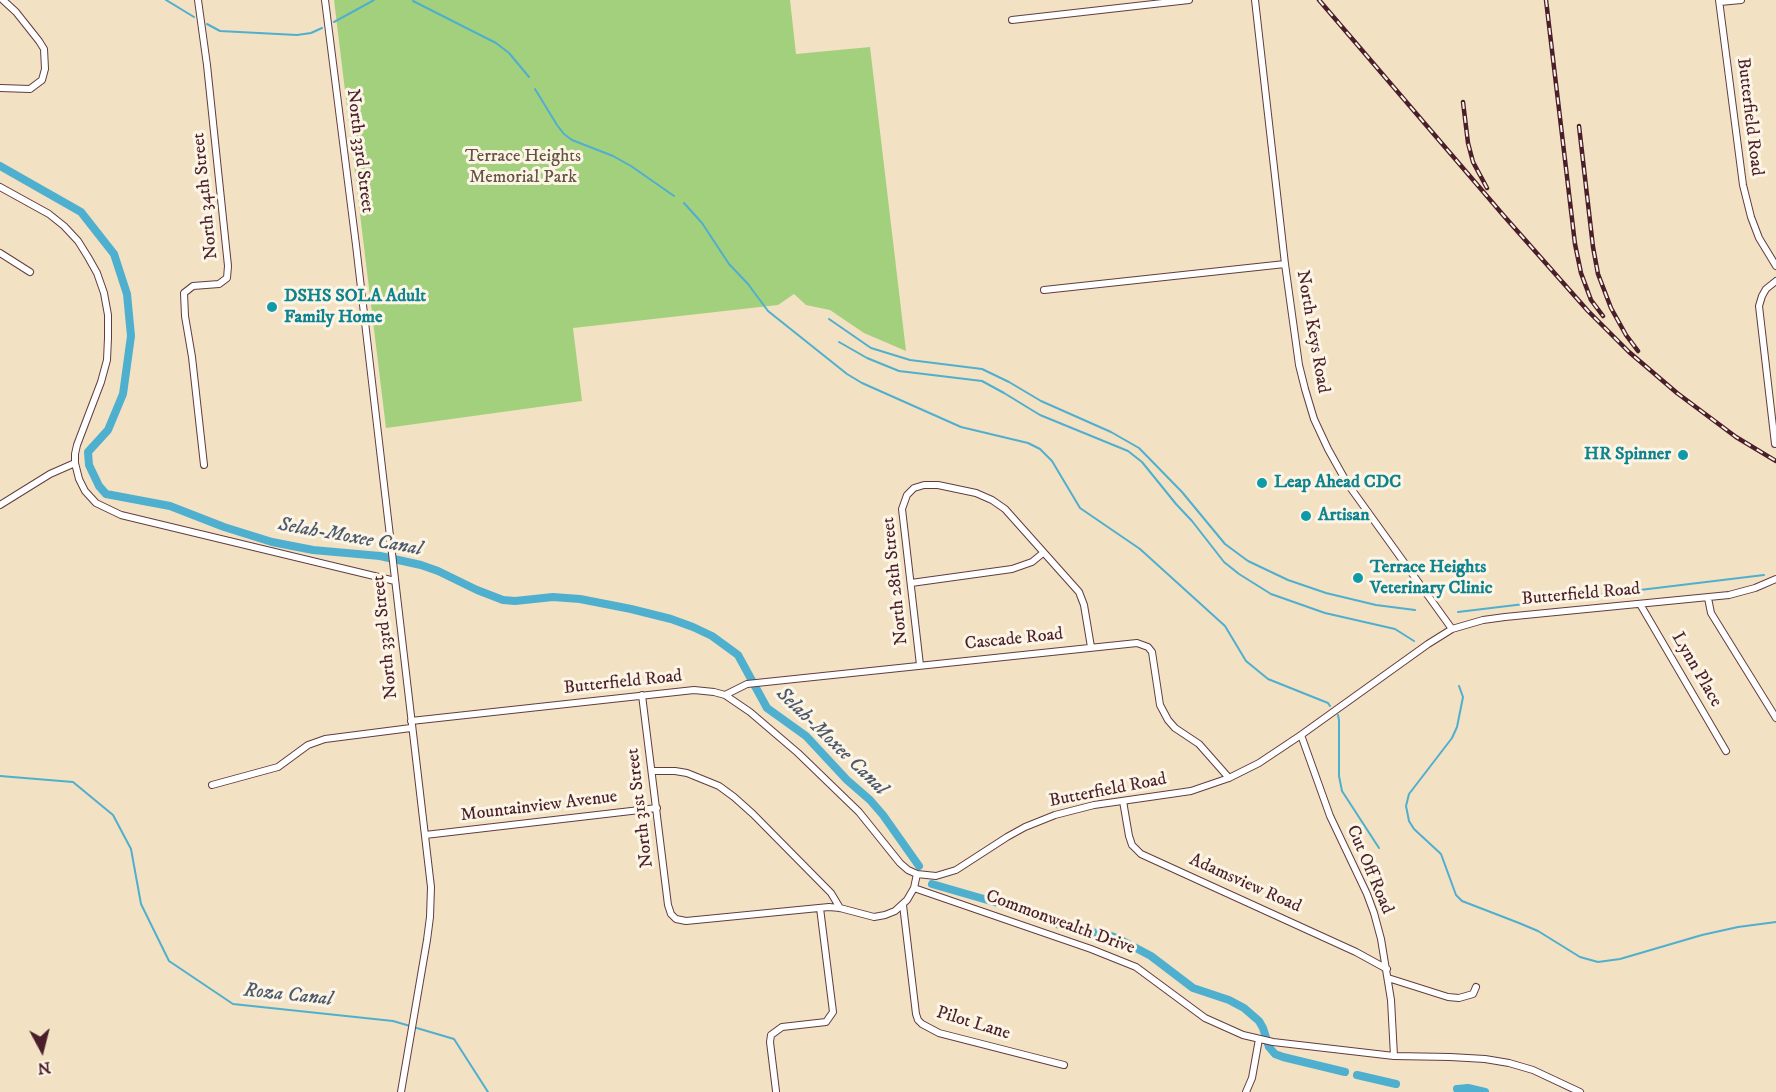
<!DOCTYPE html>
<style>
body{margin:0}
#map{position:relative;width:1776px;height:1092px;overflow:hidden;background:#f3e1c3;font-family:"IM FELL DW Pica",serif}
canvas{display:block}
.north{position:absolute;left:12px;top:1020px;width:60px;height:60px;-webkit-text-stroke:4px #fcf5e5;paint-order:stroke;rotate:173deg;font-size:16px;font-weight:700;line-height:24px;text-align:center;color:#4a1f2b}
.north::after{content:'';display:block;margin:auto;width:21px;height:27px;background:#4a1f2b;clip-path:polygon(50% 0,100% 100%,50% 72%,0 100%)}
</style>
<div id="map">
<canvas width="1776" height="1092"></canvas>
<div class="north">N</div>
</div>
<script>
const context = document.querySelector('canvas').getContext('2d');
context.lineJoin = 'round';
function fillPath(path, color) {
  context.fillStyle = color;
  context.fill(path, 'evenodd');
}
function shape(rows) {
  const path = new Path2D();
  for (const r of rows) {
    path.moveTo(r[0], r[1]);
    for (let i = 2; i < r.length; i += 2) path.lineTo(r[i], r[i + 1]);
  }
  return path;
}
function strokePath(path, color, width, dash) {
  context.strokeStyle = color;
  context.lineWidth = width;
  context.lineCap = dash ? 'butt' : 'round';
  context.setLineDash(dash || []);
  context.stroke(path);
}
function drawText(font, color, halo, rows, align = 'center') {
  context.font = font + ' "IM FELL DW Pica",serif';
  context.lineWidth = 6;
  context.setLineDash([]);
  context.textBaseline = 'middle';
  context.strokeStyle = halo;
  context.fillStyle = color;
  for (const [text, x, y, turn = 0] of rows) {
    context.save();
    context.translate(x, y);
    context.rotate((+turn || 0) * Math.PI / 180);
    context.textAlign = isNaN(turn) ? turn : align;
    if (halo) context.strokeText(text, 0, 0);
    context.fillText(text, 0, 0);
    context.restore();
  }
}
const green = shape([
 [334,0,790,0,796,54,870,47,906,351,864,333,830,310,806,305,794,294,778,305,573,328,582,401,386,428]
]);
const stream = shape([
 [166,0,194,17],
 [413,1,496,43,509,53,529,77],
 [334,22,374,0],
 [207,24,220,31,297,35,311,33,322,28],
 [535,89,557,125,564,134,572,140,613,156,631,166,674,196],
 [684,203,702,223,729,264,748,284,768,311,847,374,862,383,961,427,1028,443,1040,449,1052,461,1080,508,1140,549,1225,626,1246,661,1268,679,1328,703,1330,706],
 [829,319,871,348,910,360,982,369,1009,382,1041,401,1111,432,1139,448,1182,492,1225,544,1248,561,1288,580,1326,593,1376,605,1415,610],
 [839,342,867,358,899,371,982,381,1004,393,1040,415,1128,451,1142,462,1176,504,1192,521,1224,562,1239,574,1271,594,1325,613,1395,629,1414,641],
 [1458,612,1764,575],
 [1459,686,1463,697,1457,727,1452,738,1409,794,1406,806,1409,821,1414,829,1441,854,1456,895,1462,901,1519,923,1538,931,1580,957,1598,962,1620,959,1702,935,1738,927,1776,922],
 [1338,715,1339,720,1339,776,1342,791,1379,848],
 [0,776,73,782,113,815,131,849,141,904,169,961,233,1004,393,1021,454,1039,488,1092]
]);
const canal = shape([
 [0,166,81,212,114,254,127,294,131,336,123,394,108,430,88,452,89,465,99,486,106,494,170,506,224,527,272,542,313,550,380,556,421,565,438,571,477,590,503,600,515,601,553,597,580,599,631,609,671,619,693,627,712,636,738,655,767,708,806,736,847,780,870,800,883,815,919,866],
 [932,884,1022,910,1072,930,1106,934,1119,939,1151,956,1193,988,1229,1000,1244,1008,1259,1021,1263,1028,1269,1047,1275,1054,1283,1057,1345,1072],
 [1357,1075,1396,1084],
 [1457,1089,1468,1088,1485,1092]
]);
const street = shape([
 [198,0,207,65,228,266,227,278,219,284,193,286,184,293,185,316,192,357,204,465],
 [325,0,356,245,431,887,430,917,427,940,401,1092],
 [1255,0,1285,264,1299,365,1305,389,1314,419,1328,449,1347,483,1452,629],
 [1719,0,1743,185,1751,217,1759,238,1776,266],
 [1720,2,1741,0],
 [1012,20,1189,0],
 [0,88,30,89,42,80,45,69,44,49,39,41,16,12,3,0],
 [0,187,49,214,64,226,78,241,88,257,97,273,104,293,108,315,108,338,107,360,101,382,77,445,75,454,75,463,79,479,85,491,96,503,121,515,395,581],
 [0,253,30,272],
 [1044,290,1285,264],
 [1775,444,1759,306,1762,296,1766,289,1776,281],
 [0,505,50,474,75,463],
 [911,583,1012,569,1032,562,1043,553],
 [1708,598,1711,613,1776,718],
 [1640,604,1726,751],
 [920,665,902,509,907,495,914,488,924,485,938,485,976,493,992,500,1005,509,1079,592,1084,605,1091,647],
 [642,695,668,905,671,914,676,919,686,921,829,907,840,908,874,917,885,915,895,911,907,900,914,888,917,874],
 [725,695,747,684,1137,643,1148,647,1152,652,1160,705,1168,720,1175,728,1199,744,1229,778],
 [411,721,694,690,714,692,725,695,750,712,798,753,859,812,900,863,908,870,917,874,936,876,956,870,1007,837,1025,827,1055,815,1094,805,1191,791,1229,778,1259,763,1301,735,1428,644,1452,629,1483,620,1505,617,1729,595,1755,588,1776,579],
 [1301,735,1330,816,1367,894,1374,913,1381,939,1391,1000,1394,1056],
 [652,771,675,771,687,773,719,786,734,797,753,814,831,893,840,908],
 [212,785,278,767,308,745,325,739,411,728],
 [1123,801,1129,836,1132,845,1141,854,1356,952,1387,969],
 [425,835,657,808],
 [914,888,1091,949,1136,967,1205,1018,1243,1035,1273,1042,1394,1056,1450,1057,1485,1059,1509,1063,1533,1070,1580,1092],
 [903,905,916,1014,918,1020,922,1024,939,1033,1064,1065],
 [1388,978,1448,997,1459,998,1473,994,1476,987],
 [776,1091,770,1042,771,1035,782,1027,826,1022,833,1012,820,908],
 [1246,1092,1252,1078,1259,1039]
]);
const rail = shape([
 [1319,0,1504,216,1588,311,1629,352,1677,393,1736,437,1776,461],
 [1546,0,1575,244,1581,273,1591,300,1603,316],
 [1463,102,1468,143,1473,162,1487,188],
 [1579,126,1593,247,1598,274,1611,308,1626,335,1638,351]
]);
const markers = [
 [272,307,6,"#0f9aa8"],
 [1683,455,6,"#0f9aa8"],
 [1262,483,6,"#0f9aa8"],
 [1306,516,6,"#0f9aa8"],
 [1358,578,6,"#0f9aa8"]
];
const streetNames = [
 ["Butterfield Road",1749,117,83],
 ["North 33rd Street",359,151,83],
 ["North 34th Street",206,196,-96],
 ["North Keys Road",1312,332,80],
 ["North 28th Street",896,581,-96],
 ["Butterfield Road",1581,595,-5],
 ["North 33rd Street",386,637,-96],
 ["Cascade Road",1014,640,-6],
 ["Lynn Place",1696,670,60],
 ["Butterfield Road",623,683,-6],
 ["Butterfield Road",1108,791,-11],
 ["Mountainview Avenue",539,807,-7],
 ["North 31st Street",641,808,-97],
 ["Cut Off Road",1369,870,67],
 ["Adamsview Road",1245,884,24],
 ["Commonwealth Drive",1060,923,20],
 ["Pilot Lane",973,1024,17]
];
const parkNames = [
 ["Terrace Heights",523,157],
 ["Memorial Park",523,178]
];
const cultureNames = [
 ["DSHS SOLA Adult",284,297],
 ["Family Home",284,318],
 ["HR Spinner",1671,455,"right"],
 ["Leap Ahead CDC",1274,483],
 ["Artisan",1318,516],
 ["Terrace Heights",1370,568],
 ["Veterinary Clinic",1370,589]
];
const waterNames = [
 ["Selah-Moxee Canal",350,538,10],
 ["Selah-Moxee Canal",831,742,44],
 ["Roza Canal",288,996,6]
];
fillPath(green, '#a3d07d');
strokePath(stream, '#4fafce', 2);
strokePath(canal, '#4fafce', 8);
strokePath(street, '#633c42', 8);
strokePath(street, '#fff', 6);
strokePath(rail, '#4a1f2b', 4.5);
strokePath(rail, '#fcf5e5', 2, [7]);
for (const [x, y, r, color] of markers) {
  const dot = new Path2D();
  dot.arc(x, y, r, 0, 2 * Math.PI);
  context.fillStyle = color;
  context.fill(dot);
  strokePath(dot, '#fcf5e5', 2);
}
drawText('18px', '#4a1f2b', '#fcf5e5', streetNames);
drawText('18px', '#655444', '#fcf5e5', parkNames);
drawText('bold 18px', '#0d838f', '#fcf5e5', cultureNames, 'left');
drawText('italic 20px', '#4c596c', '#fcf5e5', waterNames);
</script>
